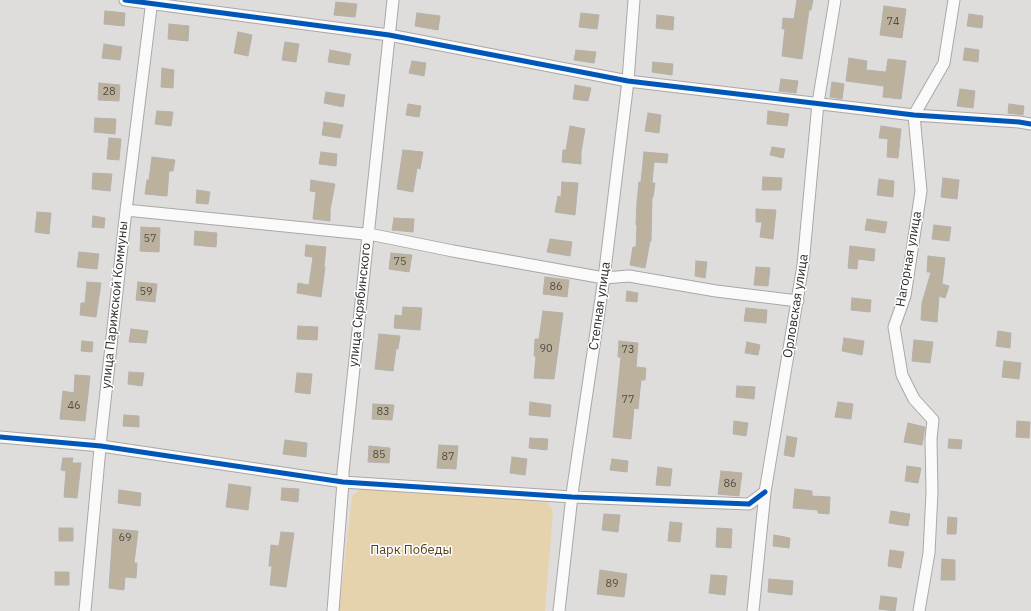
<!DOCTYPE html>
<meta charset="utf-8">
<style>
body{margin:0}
canvas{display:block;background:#dfdddb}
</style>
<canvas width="1031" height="611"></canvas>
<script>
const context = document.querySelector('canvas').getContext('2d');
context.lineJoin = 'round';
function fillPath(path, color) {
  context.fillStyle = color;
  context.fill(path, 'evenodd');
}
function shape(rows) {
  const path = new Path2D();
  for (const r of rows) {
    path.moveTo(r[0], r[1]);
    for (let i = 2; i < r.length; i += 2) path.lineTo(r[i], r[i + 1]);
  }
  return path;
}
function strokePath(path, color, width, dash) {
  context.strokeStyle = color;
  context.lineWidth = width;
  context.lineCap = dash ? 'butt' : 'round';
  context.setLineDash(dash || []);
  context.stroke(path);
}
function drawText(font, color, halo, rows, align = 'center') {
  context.font = font + ' "IBM Plex Sans",sans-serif';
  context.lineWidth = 3;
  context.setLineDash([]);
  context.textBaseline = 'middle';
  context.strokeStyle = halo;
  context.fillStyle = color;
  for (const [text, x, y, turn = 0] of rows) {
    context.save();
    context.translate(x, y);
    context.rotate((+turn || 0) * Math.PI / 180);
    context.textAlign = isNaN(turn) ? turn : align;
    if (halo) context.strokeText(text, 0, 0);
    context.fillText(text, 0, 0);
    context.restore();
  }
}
const green = shape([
 [365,485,544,498,553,511,545,611,339,611,352,496]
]);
const building = shape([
 [797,0,813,0,811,10,809,10,802,59,782,56,785,29,782,29,783,18,794,19,797,0],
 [336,2,357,4,355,17,334,15,336,2],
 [884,6,906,9,902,38,880,35,884,6],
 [105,11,125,13,124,26,104,24,105,11],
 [417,13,440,16,438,30,415,26,417,13],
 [581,13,599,15,597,29,579,27,581,13],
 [969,14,983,16,982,28,967,26,969,14],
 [657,15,674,17,673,30,656,28,657,15],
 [169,24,189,26,188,41,168,39,169,24],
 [238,32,252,35,248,56,234,53,238,32],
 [285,42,299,44,296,62,282,60,285,42],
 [104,44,122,47,120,60,102,58,104,44],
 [965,48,979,50,978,62,963,60,965,48],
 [330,50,351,54,349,65,328,62,330,50],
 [576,50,596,52,594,63,574,60,576,50],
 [849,58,867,61,866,70,886,72,888,59,906,61,901,99,883,97,884,86,846,81,849,58],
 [412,61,426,63,424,76,409,73,412,61],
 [653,62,673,64,672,75,652,72,653,62],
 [162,68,174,70,173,88,161,87,162,68],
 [781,79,798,81,796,93,779,91,781,79],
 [832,82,844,84,842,99,830,97,832,82],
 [99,83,120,85,119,101,98,100,99,83],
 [575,85,591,88,588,101,573,99,575,85],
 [960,89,975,91,973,108,957,106,960,89],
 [326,92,345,95,343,107,324,103,326,92],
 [408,104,421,106,419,117,406,115,408,104],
 [1009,104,1024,106,1023,115,1008,113,1009,104],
 [157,111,173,112,171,126,155,124,157,111],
 [768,111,789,114,787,126,767,124,768,111],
 [648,113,661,115,659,133,645,131,648,113],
 [95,118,116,119,115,134,94,132,95,118],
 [324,122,343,125,340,138,322,135,324,122],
 [570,126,585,129,581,152,581,164,562,162,563,150,566,150,570,126],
 [881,126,901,129,898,158,887,157,888,139,879,138,881,126],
 [109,138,121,139,119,160,107,159,109,138],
 [772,147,785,149,783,158,770,155,772,147],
 [403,150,423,152,420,169,417,168,413,192,397,189,403,150],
 [321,152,337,154,336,166,319,164,321,152],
 [644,152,668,154,667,163,654,162,652,183,655,183,653,197,652,197,651,241,650,241,645,268,630,265,633,247,636,247,637,225,636,225,637,202,639,182,641,182,644,152],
 [152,157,175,160,173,171,169,171,167,196,145,194,147,180,149,180,152,157],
 [93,173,112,174,110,191,92,189,93,173],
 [763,177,782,178,781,190,762,190,763,177],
 [943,178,959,180,957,199,941,197,943,178],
 [879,179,894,181,893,197,877,195,879,179],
 [311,180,335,184,330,210,330,221,313,219,316,192,310,191,311,180],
 [562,182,578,183,575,215,555,212,558,196,561,197,562,182],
 [197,190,210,192,208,204,196,203,197,190],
 [756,209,776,210,773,239,760,237,762,222,756,222,756,209],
 [37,212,51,213,49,234,35,232,37,212],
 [93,216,105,218,104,228,92,227,93,216],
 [394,218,414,219,413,232,392,230,394,218],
 [867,219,887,222,885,233,865,230,867,219],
 [934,225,951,227,949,241,932,239,934,225],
 [141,227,160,228,159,252,140,251,141,227],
 [195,231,217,233,216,247,194,245,195,231],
 [550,239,572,242,570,256,547,252,550,239],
 [306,245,326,247,324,267,325,267,321,297,297,293,298,283,309,285,313,257,305,256,306,245],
 [850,246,875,249,874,261,858,259,857,269,848,268,850,246],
 [79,252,99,254,97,269,77,267,79,252],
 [391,253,412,255,409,272,389,269,391,253],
 [928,256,945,258,942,284,949,286,945,298,939,296,937,322,921,320,922,303,931,272,927,272,928,256],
 [696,261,707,262,705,278,695,276,696,261],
 [756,267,770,268,768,286,754,285,756,267],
 [545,277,569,280,567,297,543,294,545,277],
 [87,282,101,283,96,317,80,315,81,303,85,303,87,282],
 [138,282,157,284,155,302,136,300,138,282],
 [627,291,638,293,637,302,626,301,627,291],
 [852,298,871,300,870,312,851,310,852,298],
 [403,307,422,308,420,330,394,328,395,315,402,316,403,307],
 [746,308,767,310,766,323,744,321,746,308],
 [543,311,563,313,554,379,534,378,536,356,534,356,535,339,539,339,543,311],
 [298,326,318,327,317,340,297,339,298,326],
 [131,329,148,331,146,343,129,342,131,329],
 [998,331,1011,333,1010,348,996,346,998,331],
 [379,334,400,336,398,349,396,349,393,371,375,369,379,334],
 [844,338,864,341,862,355,842,351,844,338],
 [914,340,933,342,930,363,912,361,914,340],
 [82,341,93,342,92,352,81,351,82,341],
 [619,341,638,343,636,367,646,368,645,380,641,380,638,409,634,408,631,439,613,437,621,357,618,357,619,341],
 [747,342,760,345,758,355,745,353,747,342],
 [1004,361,1021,363,1019,379,1002,377,1004,361],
 [129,372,144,373,142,386,128,384,129,372],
 [297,373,312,374,310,394,295,392,297,373],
 [75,375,90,376,85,421,60,419,63,391,74,393,75,375],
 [737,386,755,387,754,399,736,397,737,386],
 [530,402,551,405,550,417,529,415,530,402],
 [838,402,853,404,851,419,835,417,838,402],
 [373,404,394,405,392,420,372,419,373,404],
 [124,415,139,416,139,427,123,426,124,415],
 [734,421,748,423,746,436,733,434,734,421],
 [1017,421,1030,422,1029,438,1016,437,1017,421],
 [908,423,925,427,922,445,904,442,908,423],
 [787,436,797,438,794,457,784,455,787,436],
 [530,438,548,439,547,450,529,448,530,438],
 [949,439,962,440,961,449,948,448,949,439],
 [285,440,307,443,306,457,283,454,285,440],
 [439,445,458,446,456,469,437,468,439,445],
 [369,446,390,448,389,463,368,462,369,446],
 [512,457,527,459,525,475,510,473,512,457],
 [63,458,73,458,72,463,81,463,77,498,64,497,66,471,61,470,63,458],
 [612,459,628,461,627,472,610,470,612,459],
 [907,466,921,468,918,483,905,481,907,466],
 [658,467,672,469,670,486,656,485,658,467],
 [721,471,742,473,739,496,718,494,721,471],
 [229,484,251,487,248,510,226,507,229,484],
 [282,488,299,489,298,502,281,500,282,488],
 [795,489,812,491,812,496,830,497,829,514,818,513,818,510,793,508,795,489],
 [119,490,141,493,140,506,118,503,119,490],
 [891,511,910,514,908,526,889,523,891,511],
 [604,514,620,515,618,532,602,530,604,514],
 [948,517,957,518,956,534,947,534,948,517],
 [670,522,682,523,680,542,668,541,670,522],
 [59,528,73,528,73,541,59,541,59,528],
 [717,528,732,529,731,548,716,547,717,528],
 [113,529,138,531,134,563,137,563,136,578,125,577,124,590,109,588,113,529],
 [281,532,294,533,286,587,270,585,272,566,269,566,271,545,279,546,281,532],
 [774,535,790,538,789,548,773,546,774,535],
 [890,550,904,552,901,568,888,566,890,550],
 [942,559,955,560,955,580,941,580,942,559],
 [600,570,627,574,624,597,597,594,600,570],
 [55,572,69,572,69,585,55,585,55,572],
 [711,575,727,576,725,595,709,593,711,575],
 [769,579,793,581,792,595,768,592,769,579],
 [881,596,897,598,895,611,879,609,881,596]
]);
const street = shape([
 [125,0,389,35,628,81,914,115,1019,122,1031,124],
 [126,210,374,235,453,251,604,278,629,276,716,291,798,301],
 [0,437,101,446,343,482,572,497,749,504,765,492],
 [85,611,101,437,126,210,152,0],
 [333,611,343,482,343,472,393,0],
 [559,611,573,487,604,278,628,81,634,0],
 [753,611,765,492,803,265,818,103,835,0],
 [919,611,929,553,932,492,931,439,933,420,914,399,902,375,894,327,905,296,921,191,914,115,944,63,954,0]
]);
const cycleway = shape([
 [125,0,389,35,628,81,914,115,1019,122,1031,124],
 [0,437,101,446,343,482,572,497,749,504,765,492]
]);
const numberNames = [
 ["74",893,22],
 ["28",109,92],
 ["57",150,239],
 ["75",400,262],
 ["86",556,287],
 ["59",146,292],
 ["90",546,349],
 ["73",628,350],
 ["77",628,400],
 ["46",74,406],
 ["83",383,412],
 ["85",379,455],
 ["87",448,457],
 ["86",730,484],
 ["69",125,538],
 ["89",612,584]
];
const streetNames = [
 ["Нагорная улица",909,259,-80],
 ["улица Парижской Коммуны",115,305,-84],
 ["улица Скрябинского",360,305,-84],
 ["Степная улица",600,306,-82],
 ["Орловская улица",796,306,-81]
];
const parkNames = [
 ["Парк Победы",411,550]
];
fillPath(green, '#e6d3ae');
fillPath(building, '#bbb19d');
strokePath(building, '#b3b2b0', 1);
strokePath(street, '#aaa8a6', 13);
strokePath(street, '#fafafa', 11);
strokePath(cycleway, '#0057b8', 5);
drawText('11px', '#514e48', null, numberNames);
drawText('13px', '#2e2d2b', '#fff', streetNames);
drawText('13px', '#55421a', '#fff', parkNames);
</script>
